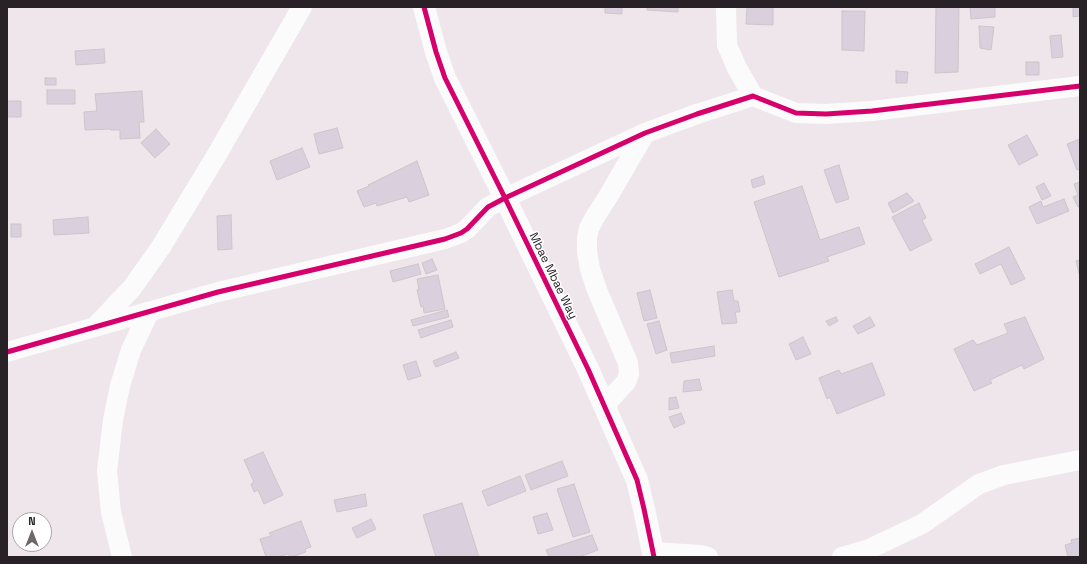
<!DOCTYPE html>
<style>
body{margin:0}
#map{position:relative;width:1087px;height:564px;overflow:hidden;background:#eee6ea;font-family:"Space Grotesk",sans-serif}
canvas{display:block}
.frame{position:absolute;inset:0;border:8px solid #282226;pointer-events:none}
.north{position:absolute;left:12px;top:512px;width:40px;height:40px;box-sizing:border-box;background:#fff;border:1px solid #a9a7a8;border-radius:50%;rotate:0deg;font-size:11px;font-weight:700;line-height:16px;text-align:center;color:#282226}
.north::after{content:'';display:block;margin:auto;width:14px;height:18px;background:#6d676b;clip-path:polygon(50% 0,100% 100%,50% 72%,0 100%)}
</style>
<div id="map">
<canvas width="1087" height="564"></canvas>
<div class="frame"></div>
<div class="north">N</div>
</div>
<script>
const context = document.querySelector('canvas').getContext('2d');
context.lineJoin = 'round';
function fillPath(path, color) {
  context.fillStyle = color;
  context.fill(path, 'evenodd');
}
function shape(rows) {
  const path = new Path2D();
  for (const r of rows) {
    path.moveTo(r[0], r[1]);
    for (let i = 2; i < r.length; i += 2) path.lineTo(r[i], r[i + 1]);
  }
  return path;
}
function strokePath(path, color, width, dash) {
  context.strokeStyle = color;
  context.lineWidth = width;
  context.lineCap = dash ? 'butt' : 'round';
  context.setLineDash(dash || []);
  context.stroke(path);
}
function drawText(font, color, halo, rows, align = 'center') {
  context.font = font + ' "Space Grotesk",sans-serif';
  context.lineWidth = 3;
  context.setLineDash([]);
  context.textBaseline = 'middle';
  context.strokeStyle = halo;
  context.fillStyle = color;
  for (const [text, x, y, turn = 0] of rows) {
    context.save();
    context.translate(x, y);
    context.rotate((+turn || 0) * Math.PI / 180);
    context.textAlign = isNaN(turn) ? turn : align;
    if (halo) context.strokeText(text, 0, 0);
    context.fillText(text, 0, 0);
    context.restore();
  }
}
const building = shape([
 [605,7,622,7,622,14,605,13,605,7],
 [647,7,678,7,678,12,647,10,647,7],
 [747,7,773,7,773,25,746,24,747,7],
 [936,7,959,7,958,72,935,73,936,7],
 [970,7,995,7,995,17,971,19,970,7],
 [1073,7,1080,7,1080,16,1073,17,1073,7],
 [842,11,865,11,864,51,842,50,842,11],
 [979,26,994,27,991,50,980,48,979,26],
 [1061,35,1063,57,1052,58,1050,36,1061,35],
 [104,49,105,63,76,65,75,51,104,49],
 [1026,62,1039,62,1039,75,1026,75,1026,62],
 [896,71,908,72,907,83,896,83,896,71],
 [45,78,56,78,56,85,45,85,45,78],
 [47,90,75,90,75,104,47,104,47,90],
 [142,91,144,122,139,122,140,138,120,139,120,130,111,130,111,129,85,130,84,112,97,111,95,94,142,91],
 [7,101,21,101,21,117,7,117,7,101],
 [337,128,343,148,319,154,314,134,337,128],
 [156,129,170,144,155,158,141,143,156,129],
 [1027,135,1038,155,1019,165,1008,145,1027,135],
 [1080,139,1080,169,1077,170,1067,144,1080,139],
 [302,148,310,167,277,180,270,161,302,148],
 [417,161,429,195,409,202,407,197,377,206,376,203,364,207,357,191,369,186,368,185,417,161],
 [839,165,849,199,836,203,824,170,839,165],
 [763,176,765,184,753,188,751,180,763,176],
 [1080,182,1080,207,1078,207,1073,197,1078,195,1074,184,1080,182],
 [1044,183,1051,196,1042,200,1036,187,1044,183],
 [802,186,820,240,859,227,865,244,827,257,829,261,779,277,754,202,802,186],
 [907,193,914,201,893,213,888,203,907,193],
 [1064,199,1069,211,1037,224,1029,207,1041,201,1043,207,1064,199],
 [919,203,926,218,922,220,932,240,910,251,892,217,919,203],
 [231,215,232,249,218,250,217,216,231,215],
 [88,217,89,233,54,235,53,220,88,217],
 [11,224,21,224,21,237,11,237,11,224],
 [1009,247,1025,279,1011,285,1001,264,980,274,975,264,1009,247],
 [432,259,437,270,426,274,422,263,432,259],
 [1080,260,1080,277,1076,261,1080,260],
 [418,264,421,274,393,282,390,271,418,264],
 [438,275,445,309,424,313,423,306,421,307,417,290,419,289,417,279,438,275],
 [650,290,657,318,644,321,637,293,650,290],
 [732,290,734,301,738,301,740,312,735,312,737,323,722,324,717,292,732,290],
 [447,310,449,317,413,326,411,320,447,310],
 [836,317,838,321,829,326,826,321,836,317],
 [870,317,875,326,858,334,853,326,870,317],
 [1025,317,1044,359,1024,369,1022,365,990,380,992,383,974,391,954,349,973,340,977,345,1008,333,1004,324,1025,317],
 [451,320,453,327,421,338,418,330,451,320],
 [659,321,667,350,656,354,647,324,659,321],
 [803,337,811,354,796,360,789,344,803,337],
 [714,346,715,356,672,363,670,353,714,346],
 [456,352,459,358,436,367,433,361,456,352],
 [416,361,421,376,408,380,403,365,416,361],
 [872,363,885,395,837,414,830,397,827,399,819,378,839,370,841,374,872,363],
 [699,379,702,390,683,392,684,381,699,379],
 [676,397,679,408,669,410,669,398,676,397],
 [681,413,685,423,674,428,669,417,681,413],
 [263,452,283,495,264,504,258,490,254,492,251,484,254,482,244,460,263,452],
 [562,461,568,476,531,490,525,475,562,461],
 [520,476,526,491,488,506,482,491,520,476],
 [574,484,590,532,573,537,557,489,574,484],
 [365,494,367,506,337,512,334,500,365,494],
 [462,503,479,557,436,557,423,515,462,503],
 [547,513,553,530,538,534,533,517,547,513],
 [371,519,376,529,357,538,352,528,371,519],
 [301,521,311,547,305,549,306,552,292,557,290,557,288,554,278,557,266,557,260,539,271,536,269,533,301,521],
 [592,535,598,550,579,557,549,557,546,550,592,535],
 [1080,538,1080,557,1068,557,1065,545,1072,543,1071,540,1080,538]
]);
const street = shape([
 [726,7,727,45,737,68,753,96],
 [95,327,132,288,161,247,216,156,302,7],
 [7,352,218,292,445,239,461,233,467,229,488,207,505,198,645,133,697,114,753,96,796,113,826,114,872,111,1080,86],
 [604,406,626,382,629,374,628,363,597,290,590,269,587,252,587,238,589,228,595,217,609,195,645,133],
 [653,552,700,555,708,557],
 [122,557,111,512,107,471,113,420,120,386,131,350,149,312],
 [842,557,869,549,922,524,979,484,1004,475,1080,460]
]);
const secondary = shape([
 [424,7,436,52,445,78,505,198,588,369,637,480,644,509,654,557]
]);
const cycleway = shape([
 [424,7,436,52,445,78,505,198,588,369,637,480,644,509,654,557],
 [7,352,218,292,445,239,461,233,467,229,488,207,505,198,645,133,697,114,753,96,796,113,826,114,872,111,1080,86]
]);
const streetNames = [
 ["Mbae Mbae Way",553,276,64]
];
fillPath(building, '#dacfdc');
strokePath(building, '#cac6ca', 1);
strokePath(street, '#fcfbfc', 20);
strokePath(secondary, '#fcfbfc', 22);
strokePath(cycleway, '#d6006c', 5);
drawText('12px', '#282226', '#fff', streetNames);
</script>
